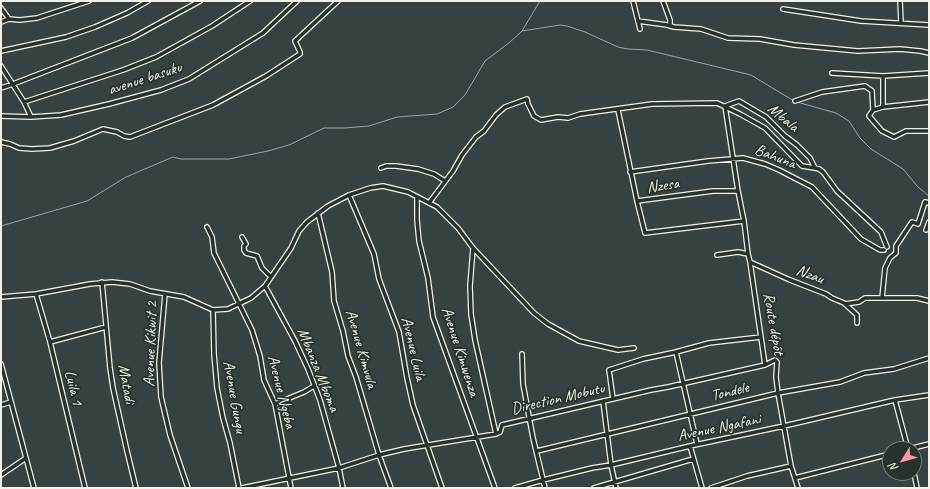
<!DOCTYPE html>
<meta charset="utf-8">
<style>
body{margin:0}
#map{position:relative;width:930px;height:489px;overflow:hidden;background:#364242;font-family:Caveat,sans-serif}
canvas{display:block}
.frame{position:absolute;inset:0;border:2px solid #f4f1e8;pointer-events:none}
.north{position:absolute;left:882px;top:441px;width:40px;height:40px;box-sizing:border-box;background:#26332d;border:1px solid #787f78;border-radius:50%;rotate:233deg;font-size:11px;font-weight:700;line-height:16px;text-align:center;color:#f4f1e8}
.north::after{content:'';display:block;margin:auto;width:14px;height:18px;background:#ff9aa2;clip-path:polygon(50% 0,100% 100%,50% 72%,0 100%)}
</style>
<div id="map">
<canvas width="930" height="489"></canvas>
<div class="frame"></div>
<div class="north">N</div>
</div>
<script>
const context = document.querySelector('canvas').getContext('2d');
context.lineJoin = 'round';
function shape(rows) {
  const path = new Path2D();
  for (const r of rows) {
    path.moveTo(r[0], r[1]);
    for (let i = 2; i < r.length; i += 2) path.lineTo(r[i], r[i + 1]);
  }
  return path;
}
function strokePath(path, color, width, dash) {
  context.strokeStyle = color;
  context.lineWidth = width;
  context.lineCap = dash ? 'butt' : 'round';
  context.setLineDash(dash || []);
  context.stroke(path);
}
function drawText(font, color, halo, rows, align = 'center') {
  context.font = font + ' Caveat,sans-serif';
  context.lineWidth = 3.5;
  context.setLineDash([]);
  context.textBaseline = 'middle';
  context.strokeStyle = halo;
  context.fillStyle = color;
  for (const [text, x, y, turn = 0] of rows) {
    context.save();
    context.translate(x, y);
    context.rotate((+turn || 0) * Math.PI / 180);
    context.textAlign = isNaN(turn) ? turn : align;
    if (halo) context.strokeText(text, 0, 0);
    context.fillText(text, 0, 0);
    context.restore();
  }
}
const stream = shape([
 [522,31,540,1],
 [797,102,836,113,849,121,860,138,871,149,903,169,918,187,929,196],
 [1,226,87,201,126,177,173,157,181,159,229,159,268,151,289,145,324,128,344,128,369,126,397,117,437,114,453,107,465,95,485,61,510,42,522,31,560,25,567,26,585,32,618,47,628,49,647,50,751,75,794,101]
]);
const street = shape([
 [633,1,640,29],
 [663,1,670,20,670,26],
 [900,1,901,23],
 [1,8,9,19],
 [783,9,861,21,929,25],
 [638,21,667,25,674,27,701,29,728,38,760,39,794,45,858,51,900,49,920,51,929,53],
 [1,22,9,19,20,20,37,18,89,1],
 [1,51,66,37,95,27,127,13,148,1],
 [1,66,24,102,31,117],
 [832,73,883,76,929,73],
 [883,76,883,107],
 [1,88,13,84,132,38,200,1],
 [795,101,822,92,865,86,872,91,873,110,869,116,882,131,894,137,906,131,929,131],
 [24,102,123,70,156,57,212,26,250,1],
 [725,106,739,101,766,117,785,136,797,145,810,158,815,168,819,169,823,172,837,191,881,232,887,247],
 [725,106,738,191,744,221],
 [618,110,637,201,713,191,738,191],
 [873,110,883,107,929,102],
 [1,116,31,117,61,115,109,104,161,90,189,79,263,33,297,1],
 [1,142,10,144,19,148,32,149,50,148,74,141,103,129,117,132,124,136,130,137,213,105,266,76,300,54,300,52,295,41,338,1],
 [381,168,386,166,396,166,418,169,434,174,445,181],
 [630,172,708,161,743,158,765,164,779,170,812,187,861,239,880,250,884,250],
 [349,195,374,254,379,279,399,332,407,378,413,405,442,488],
 [417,197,417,220,419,241,428,278,433,317,495,488],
 [637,201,645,233,744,221,748,254,750,262,790,280,826,294,832,298,844,303,857,315,857,323],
 [429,203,453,171,462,155,476,137,484,131,496,115,505,107,527,99,528,104,534,116,541,120,558,117,568,118,580,114,652,104,717,103,740,114,765,128,802,166,815,168],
 [318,213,332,272,334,301,343,331,348,356,356,377,379,455,391,488],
 [207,227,212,237,214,253,252,330,260,356,264,380,275,404,291,488],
 [926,230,929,222],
 [242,237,246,244,244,246,244,250,246,253,257,256,262,268,271,277],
 [473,248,470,286,471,314,475,340,496,434],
 [717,255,738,252,748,254],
 [750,262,765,365,775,360,777,362,776,377,778,393,791,466,798,488],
 [102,282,110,368,113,388,127,451,136,488],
 [265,286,295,341,308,369,320,400,339,468,343,488],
 [36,294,50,342,85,488],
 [165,294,159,363,161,397,170,435,188,488],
 [1,297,36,294,90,284,112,282,130,284,150,291,184,297,213,310,228,309,251,298,265,286,291,248,299,231,307,222,328,206,349,195,370,188,383,186,408,192,437,207,458,228,473,248,534,313,548,324,579,341,618,350,634,348],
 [882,298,885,268,890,258,896,253,896,246,912,222,918,224,925,202,929,203],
 [845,304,859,302,865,298,917,298,929,301],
 [213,310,214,354,217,388,223,418,230,443,239,488],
 [50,342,106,327],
 [676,352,709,343,761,337],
 [522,354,523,384,533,438,545,488],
 [1,364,34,488],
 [613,399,609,370,643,359,676,352,697,444],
 [895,400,908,449],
 [603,401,611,465,616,488],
 [275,404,304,392,314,386],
 [1,405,11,402],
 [690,446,702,488],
 [909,449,929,444],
 [537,451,778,393,840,382,864,373,894,369,929,358],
 [914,473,917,488],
 [1,475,26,458],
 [795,478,890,454],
 [242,488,339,468,379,455,404,449,496,434,500,432,502,425,651,390,668,387,765,365],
 [515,488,543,480,592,468,611,465,690,446,784,426,895,400,929,395],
 [594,488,693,459],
 [711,488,747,476,791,466]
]);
const streetNames = [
 ["avenue basuku",145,79,-18],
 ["Mbala",783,118,40],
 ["Bahuna",775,157,21],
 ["Nzesa",663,186,-8],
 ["Nzau",810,275,21],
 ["Route dépôt",773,324,80],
 ["Avenue Kikwit 2",151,344,-88],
 ["Avenue Kimvula",361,349,74],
 ["Avenue Luila",413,349,77],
 ["Avenue Kimwenza",460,352,72],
 ["Mbanza Mboma",318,370,68],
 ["Matadi",126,384,80],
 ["Luila 1",73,388,76],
 ["Avenue Ngeba",281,392,76],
 ["Tondele",730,392,-14],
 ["Avenue Gungu",234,397,80],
 ["Direction Mobutu",558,399,-13],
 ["Avenue Ngafani",719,428,-12]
];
strokePath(stream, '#9ba7aa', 1);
strokePath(street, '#f4f1e8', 6);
strokePath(street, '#26332d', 3.5);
drawText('16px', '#f4f1e8', '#26332d', streetNames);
</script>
